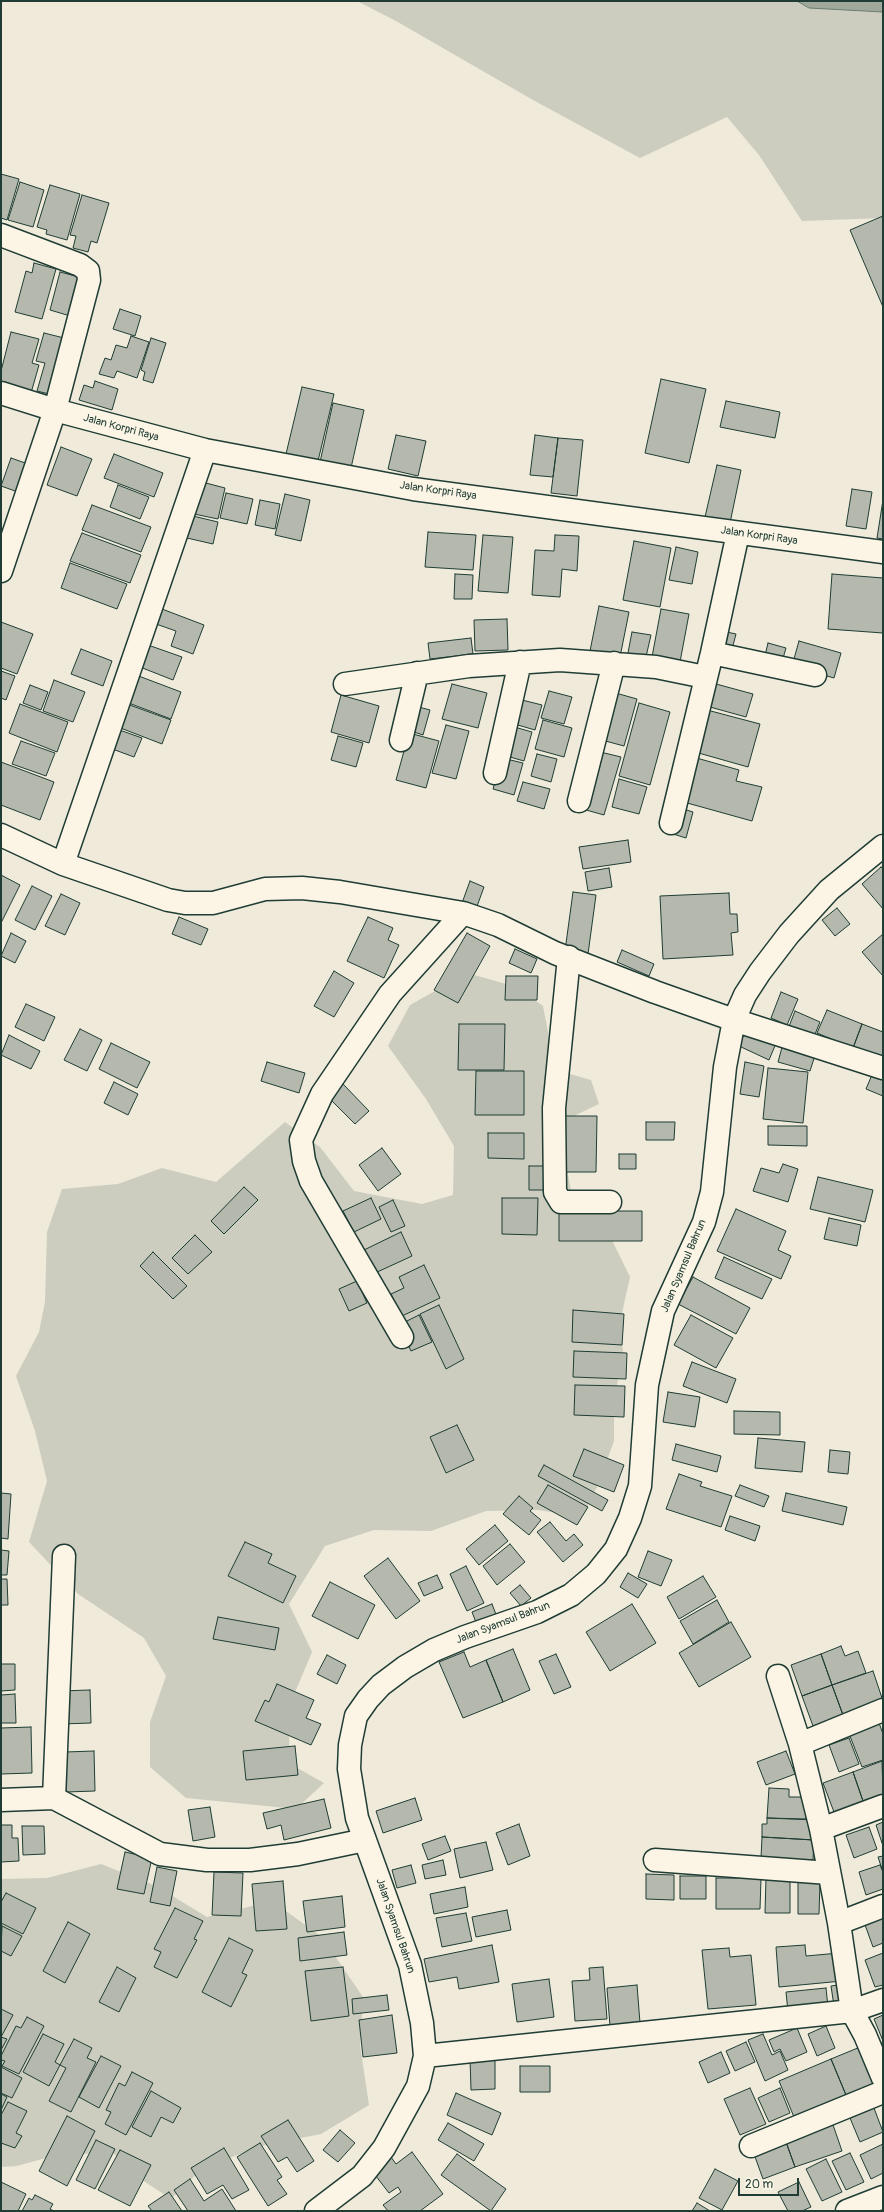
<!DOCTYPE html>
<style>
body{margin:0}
#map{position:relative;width:884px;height:2212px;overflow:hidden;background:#efeada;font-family:Pangolin,sans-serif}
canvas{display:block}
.frame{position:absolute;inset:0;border:2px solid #1f3d34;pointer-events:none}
.scale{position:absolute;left:738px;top:2178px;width:61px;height:18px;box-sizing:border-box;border:2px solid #1f3d34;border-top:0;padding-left:5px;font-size:12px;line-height:14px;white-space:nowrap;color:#1f3d34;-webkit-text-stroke:3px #fcf5e5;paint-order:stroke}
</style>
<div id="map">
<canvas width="884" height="2212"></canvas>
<div class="frame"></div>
<div class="scale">20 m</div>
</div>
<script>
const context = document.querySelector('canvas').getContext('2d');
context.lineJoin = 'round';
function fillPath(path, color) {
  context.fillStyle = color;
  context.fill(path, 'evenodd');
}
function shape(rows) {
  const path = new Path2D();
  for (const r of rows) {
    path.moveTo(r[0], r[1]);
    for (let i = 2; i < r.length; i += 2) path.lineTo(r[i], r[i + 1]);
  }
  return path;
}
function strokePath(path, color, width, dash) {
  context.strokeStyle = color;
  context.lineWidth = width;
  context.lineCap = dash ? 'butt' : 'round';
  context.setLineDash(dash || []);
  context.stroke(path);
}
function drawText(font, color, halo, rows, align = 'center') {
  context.font = font + ' Pangolin,sans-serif';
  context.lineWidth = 3;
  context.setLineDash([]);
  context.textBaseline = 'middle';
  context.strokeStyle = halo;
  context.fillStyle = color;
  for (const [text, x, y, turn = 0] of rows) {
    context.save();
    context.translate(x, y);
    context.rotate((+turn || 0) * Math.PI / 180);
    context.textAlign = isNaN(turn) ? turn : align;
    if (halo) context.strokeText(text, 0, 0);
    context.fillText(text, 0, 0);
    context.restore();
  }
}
const green = shape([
 [357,1,883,1,883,218,802,221,759,155,727,117,640,158,533,100,396,21],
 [467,973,517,987,543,1006,548,1032,549,1068,591,1080,599,1104,553,1126,567,1169,573,1201,606,1228,630,1277,620,1322,623,1353,614,1401,614,1441,598,1485,582,1517,538,1510,486,1511,431,1531,374,1530,325,1546,289,1604,312,1652,288,1709,290,1764,324,1783,296,1809,186,1798,150,1767,150,1722,166,1676,144,1638,78,1594,29,1542,47,1481,35,1431,16,1376,39,1332,45,1302,47,1232,62,1189,118,1184,162,1168,216,1182,285,1122,320,1147,354,1191,422,1204,453,1195,454,1146,426,1099,388,1046,410,1005],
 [101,1864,156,1886,207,1917,272,1901,322,1937,363,1997,360,2045,369,2105,321,2134,266,2145,204,2167,171,2199,136,2176,112,2152,53,2156,17,2166,1,2167,1,1879,47,1878]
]);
const water = shape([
 [797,1,883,1,883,12,809,8,797,1]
]);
const building = shape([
 [1,174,19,179,7,220,1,218,1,174],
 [20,182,44,190,33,227,8,220,20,182],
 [50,185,80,194,67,240,46,234,47,230,37,227,50,185],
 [82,195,109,203,97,243,91,241,88,252,73,248,76,236,70,235,82,195],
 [883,216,883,307,850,230,883,216],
 [34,263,56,269,42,319,15,312,26,271,32,273,34,263],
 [60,272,79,277,77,318,50,310,60,272],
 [120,309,141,316,135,336,113,329,120,309],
 [11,332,39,339,32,363,39,365,31,393,1,385,1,371,11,332],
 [44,333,68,339,53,395,37,391,45,363,36,361,44,333],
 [131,336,149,342,137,378,117,371,114,378,99,374,105,358,111,360,116,345,127,348,131,336],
 [151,338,166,343,153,383,143,380,145,372,141,370,151,338],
 [661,379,706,389,689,463,645,453,661,379],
 [95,381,118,389,112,410,79,400,84,385,93,388,95,381],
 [302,387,334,394,318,461,286,454,302,387],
 [726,401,780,412,775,438,720,427,726,401],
 [333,403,364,410,351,468,320,462,333,403],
 [396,435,426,441,418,476,388,469,396,435],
 [535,435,558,438,553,477,530,475,535,435],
 [558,438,583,440,577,496,551,493,558,438],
 [61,447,92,459,77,496,47,485,61,447],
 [114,454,163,473,154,497,104,478,114,454],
 [11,458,28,464,18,492,1,486,11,458],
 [717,465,741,470,730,523,705,517,717,465],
 [202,482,225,488,218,519,194,514,202,482],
 [118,485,149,497,140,519,110,507,118,485],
 [852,489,872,492,866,529,846,526,852,489],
 [226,493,253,499,247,524,220,518,226,493],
 [285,494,310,500,301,541,275,535,285,494],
 [260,500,280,504,275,529,255,525,260,500],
 [883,500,883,539,877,538,883,500],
 [92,505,151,527,141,552,82,530,92,505],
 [193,516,218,522,213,544,187,538,193,516],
 [428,532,476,535,473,570,425,567,428,532],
 [82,533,141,555,130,583,70,561,82,533],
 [483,535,513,537,508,593,478,591,483,535],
 [555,535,579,536,577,571,562,569,560,597,532,595,535,550,554,551,555,535],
 [634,541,671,548,660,607,623,600,634,541],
 [676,547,698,552,692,584,669,580,676,547],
 [70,563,127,584,117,609,61,588,70,563],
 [455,574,473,575,472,599,454,599,455,574],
 [832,574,883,578,883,633,828,629,832,574],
 [599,606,629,612,620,657,590,651,599,606],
 [162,609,204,625,193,654,171,646,176,631,156,624,162,609],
 [661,609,689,614,680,662,652,657,661,609],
 [507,619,508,650,475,651,474,620,507,619],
 [1,622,33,634,17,674,1,668,1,622],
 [722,631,736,634,731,653,717,649,722,631],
 [632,632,651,635,645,661,627,658,632,632],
 [471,638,473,654,430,659,428,643,471,638],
 [799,641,841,653,834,678,792,666,799,641],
 [768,643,786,648,781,665,764,660,768,643],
 [148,645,182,657,173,680,140,667,148,645],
 [81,649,112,661,103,686,71,674,81,649],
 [1,671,15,676,6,700,1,698,1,671],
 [136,675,181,692,171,719,126,702,136,675],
 [54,680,85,692,73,722,43,711,54,680],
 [452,684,487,693,478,728,442,719,452,684],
 [716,684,753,694,746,717,710,707,716,684],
 [30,685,48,692,41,710,23,703,30,685],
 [549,691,572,697,564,724,541,718,549,691],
 [612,692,637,699,624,746,598,739,612,692],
 [341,695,379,706,369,743,331,732,341,695],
 [518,699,542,705,535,730,511,723,518,699],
 [639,703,670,712,650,785,619,776,639,703],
 [20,704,68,722,57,752,9,733,20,704],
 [127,704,171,720,162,744,118,727,127,704],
 [415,706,430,710,423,735,408,730,415,706],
 [707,710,760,724,748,767,695,752,707,710],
 [543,720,572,728,564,757,535,749,543,720],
 [446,725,469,731,456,779,432,773,446,725],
 [511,726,532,732,524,761,503,755,511,726],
 [114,728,142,738,134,757,107,747,114,728],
 [409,733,439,741,426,788,396,780,409,733],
 [338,736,363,743,356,767,331,760,338,736],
 [21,741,55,753,46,776,12,764,21,741],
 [596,751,621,757,604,815,579,808,596,751],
 [537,754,557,759,551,782,531,776,537,754],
 [693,757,739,770,736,781,762,787,752,821,680,801,693,757],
 [502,758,523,763,514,795,493,789,502,758],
 [1,762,54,782,40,820,1,805,1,762],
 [619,779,647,787,639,814,612,807,619,779],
 [523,782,550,789,544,809,517,801,523,782],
 [677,807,693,812,686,838,670,833,677,807],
 [628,840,631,862,583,869,579,847,628,840],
 [881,867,883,869,883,909,862,884,881,867],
 [609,868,612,887,588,891,585,872,609,868],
 [1,875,20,885,1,923,1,875],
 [470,881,484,887,476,909,462,903,470,881],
 [32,886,52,896,35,930,15,920,32,886],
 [573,892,596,895,588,954,565,951,573,892],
 [729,893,730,914,737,914,738,932,731,933,733,955,663,959,660,896,729,893],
 [61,894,80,903,65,935,45,926,61,894],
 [837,908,850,924,835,936,822,920,837,908],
 [179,917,208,929,201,945,172,934,179,917],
 [368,917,393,928,388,940,399,945,384,978,347,961,368,917],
 [11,933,26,941,15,963,1,956,11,933],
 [467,933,490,946,458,1003,434,990,467,933],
 [883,934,883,976,862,952,883,934],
 [515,949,537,959,531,973,509,963,515,949],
 [622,950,654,964,649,976,617,962,622,950],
 [334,971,354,983,334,1017,314,1006,334,971],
 [506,976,538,976,537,1000,505,1000,506,976],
 [781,992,798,999,787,1025,771,1018,781,992],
 [26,1004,55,1017,44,1041,15,1027,26,1004],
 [827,1010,862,1024,853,1048,817,1033,827,1010],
 [795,1011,820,1022,813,1039,788,1029,795,1011],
 [459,1024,505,1024,504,1070,458,1070,459,1024],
 [862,1024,883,1032,883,1060,853,1048,862,1024],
 [747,1027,777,1041,769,1060,739,1046,747,1027],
 [80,1029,102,1040,87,1071,64,1060,80,1029],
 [9,1035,40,1051,31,1069,1,1055,9,1035],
 [784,1040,817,1049,810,1071,778,1062,784,1040],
 [111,1043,150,1062,137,1088,99,1069,111,1043],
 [267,1062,305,1073,299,1093,261,1081,267,1062],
 [745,1062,764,1066,759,1097,740,1094,745,1062],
 [768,1068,808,1072,803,1123,763,1119,768,1068],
 [874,1070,883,1074,883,1096,866,1089,874,1070],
 [476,1071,524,1071,524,1115,475,1115,476,1071],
 [114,1082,138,1094,128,1115,104,1103,114,1082],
 [343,1084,369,1111,355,1124,329,1098,343,1084],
 [562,1116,597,1116,596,1172,562,1172,562,1116],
 [646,1122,675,1122,674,1140,646,1140,646,1122],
 [768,1126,807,1126,807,1146,768,1145,768,1126],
 [488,1133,524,1133,524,1159,488,1158,488,1133],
 [382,1148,401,1174,378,1191,359,1165,382,1148],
 [619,1154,636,1154,636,1169,619,1169,619,1154],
 [783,1164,798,1169,788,1202,753,1191,761,1168,779,1173,783,1164],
 [529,1166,547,1166,546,1190,529,1190,529,1166],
 [818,1177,873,1190,865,1222,810,1209,818,1177],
 [244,1187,258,1200,224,1234,211,1221,244,1187],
 [371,1198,381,1219,354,1232,343,1211,371,1198],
 [502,1198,538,1198,537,1235,502,1234,502,1198],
 [393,1200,405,1226,391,1232,379,1207,393,1200],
 [736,1209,786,1231,778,1250,791,1256,781,1279,717,1251,736,1209],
 [559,1211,642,1211,642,1241,559,1241,559,1211],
 [829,1218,861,1225,857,1246,824,1239,829,1218],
 [401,1232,412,1256,375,1273,364,1250,401,1232],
 [195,1235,212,1252,188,1274,172,1258,195,1235],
 [153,1252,187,1286,173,1299,140,1266,153,1252],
 [724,1257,772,1279,762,1299,715,1278,724,1257],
 [424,1265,440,1298,402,1316,391,1294,404,1288,399,1277,424,1265],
 [693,1277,750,1308,736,1334,678,1304,693,1277],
 [357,1281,367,1303,349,1311,339,1289,357,1281],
 [439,1305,464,1359,446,1369,420,1314,439,1305],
 [573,1310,624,1314,622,1345,572,1342,573,1310],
 [419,1315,432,1342,411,1351,399,1325,419,1315],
 [691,1315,733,1338,716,1368,674,1345,691,1315],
 [574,1351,627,1353,626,1379,573,1377,574,1351],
 [692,1362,736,1379,727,1403,683,1386,692,1362],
 [575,1385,625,1386,624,1417,574,1415,575,1385],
 [668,1392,700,1397,695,1427,663,1422,668,1392],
 [734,1411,780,1412,780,1435,734,1434,734,1411],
 [457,1425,474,1460,446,1473,430,1437,457,1425],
 [758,1438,805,1442,802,1472,755,1468,758,1438],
 [676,1444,721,1456,717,1472,672,1460,676,1444],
 [584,1449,624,1465,614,1492,573,1476,584,1449],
 [830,1450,850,1452,848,1474,828,1472,830,1450],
 [544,1465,608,1500,602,1511,538,1476,544,1465],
 [679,1474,702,1482,700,1486,732,1496,721,1527,666,1509,679,1474],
 [548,1485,588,1507,577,1525,537,1503,548,1485],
 [740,1485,769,1496,764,1507,735,1496,740,1485],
 [1,1493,11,1494,8,1539,1,1538,1,1493],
 [786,1493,847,1507,843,1525,782,1511,786,1493],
 [519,1496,533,1508,530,1511,541,1520,529,1535,503,1514,519,1496],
 [730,1516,760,1526,755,1541,725,1530,730,1516],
 [550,1522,566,1541,574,1534,583,1545,563,1562,537,1532,550,1522],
 [495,1525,508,1541,479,1565,466,1549,495,1525],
 [245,1542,272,1554,268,1563,296,1576,283,1603,228,1576,245,1542],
 [510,1544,525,1562,497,1585,483,1566,510,1544],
 [1,1550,9,1551,7,1575,1,1575,1,1550],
 [648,1551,672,1560,661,1586,638,1577,648,1551],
 [388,1558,420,1601,396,1619,364,1576,388,1558],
 [466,1566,484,1603,467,1611,450,1574,466,1566],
 [628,1573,647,1584,638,1598,620,1587,628,1573],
 [437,1575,443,1588,424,1596,418,1583,437,1575],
 [703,1576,716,1597,679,1619,667,1597,703,1576],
 [1,1579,7,1579,8,1605,1,1605,1,1579],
 [330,1582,375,1605,358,1639,312,1616,330,1582],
 [520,1585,531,1598,521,1606,510,1593,520,1585],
 [717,1600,729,1622,693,1644,680,1621,717,1600],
 [492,1604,497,1617,477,1625,472,1612,492,1604],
 [632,1604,656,1643,610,1671,586,1632,632,1604],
 [218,1617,279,1628,275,1650,213,1639,218,1617],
 [731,1622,751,1657,699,1687,679,1653,731,1622],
 [841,1646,845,1656,858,1651,866,1673,832,1685,821,1654,841,1646],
 [513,1649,530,1690,503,1702,486,1660,513,1649],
 [464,1652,470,1667,486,1660,503,1702,463,1718,439,1662,464,1652],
 [556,1654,571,1687,554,1694,539,1661,556,1654],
 [821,1654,832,1685,802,1696,791,1665,821,1654],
 [327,1655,346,1665,337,1684,317,1674,327,1655],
 [1,1664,15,1664,15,1690,1,1691,1,1664],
 [873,1671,883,1701,843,1715,832,1685,873,1671],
 [277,1684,314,1700,306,1718,321,1724,311,1745,255,1721,265,1700,269,1702,277,1684],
 [832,1685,843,1715,813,1726,802,1696,832,1685],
 [90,1690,91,1723,61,1724,60,1691,90,1690],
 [15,1694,16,1723,1,1723,1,1695,15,1694],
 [878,1720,883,1734,883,1760,862,1767,848,1731,878,1720],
 [31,1727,32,1773,1,1774,1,1728,31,1727],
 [849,1738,859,1764,839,1772,829,1745,849,1738],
 [295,1746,298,1775,246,1780,243,1751,295,1746],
 [94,1751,95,1791,66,1792,65,1752,94,1751],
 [786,1751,795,1774,766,1785,757,1762,786,1751],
 [882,1761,883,1794,863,1801,853,1772,882,1761],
 [853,1772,863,1801,834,1812,823,1783,853,1772],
 [769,1788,789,1789,789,1797,808,1797,806,1819,767,1818,769,1788],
 [415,1798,422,1820,383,1833,376,1811,415,1798],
 [324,1799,331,1828,284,1840,281,1825,267,1829,263,1813,324,1799],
 [210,1807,215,1837,193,1841,188,1810,210,1807],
 [767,1818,815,1820,814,1840,762,1837,762,1824,767,1824,767,1818],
 [883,1822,883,1846,876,1825,883,1822],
 [519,1824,530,1856,508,1865,496,1833,519,1824],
 [1,1825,12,1825,12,1838,18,1838,19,1861,1,1862,1,1825],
 [22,1826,44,1826,45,1854,23,1855,22,1826],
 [869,1827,877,1849,854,1858,846,1835,869,1827],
 [445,1836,451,1851,428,1860,422,1844,445,1836],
 [762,1837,814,1840,813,1860,761,1858,762,1837],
 [486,1842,493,1870,460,1878,454,1849,486,1842],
 [125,1852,152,1858,144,1894,117,1889,125,1852],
 [883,1856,883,1872,878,1857,883,1856],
 [443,1860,446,1875,425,1879,422,1865,443,1860],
 [411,1865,416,1883,397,1888,392,1870,411,1865],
 [880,1865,883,1872,883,1889,866,1895,859,1872,880,1865],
 [157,1867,177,1871,170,1906,150,1902,157,1867],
 [214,1872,243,1873,241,1916,212,1915,214,1872],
 [646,1874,674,1875,674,1900,646,1899,646,1874],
 [680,1876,706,1876,706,1899,680,1899,680,1876],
 [716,1878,761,1878,760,1909,716,1909,716,1878],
 [766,1879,790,1880,790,1913,765,1913,766,1879],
 [798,1880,820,1881,819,1914,798,1914,798,1880],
 [283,1881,287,1929,256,1931,252,1884,283,1881],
 [465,1887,468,1907,434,1914,430,1894,465,1887],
 [6,1893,36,1908,23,1934,1,1923,1,1902,6,1893],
 [342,1896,345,1927,307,1932,303,1901,342,1896],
 [175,1908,203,1921,194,1939,197,1940,177,1978,154,1967,161,1952,154,1949,175,1908],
 [507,1910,511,1930,476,1937,472,1917,507,1910],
 [466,1913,472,1941,442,1947,436,1918,466,1913],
 [883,1916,883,1943,873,1947,864,1922,883,1916],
 [68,1922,90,1934,65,1983,43,1971,68,1922],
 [2,1926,22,1936,11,1956,1,1951,2,1926],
 [344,1932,347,1955,300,1961,298,1938,344,1932],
 [229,1938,253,1950,242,1973,247,1975,231,2007,202,1992,229,1938],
 [492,1945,499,1982,459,1989,457,1977,429,1982,424,1959,492,1945],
 [805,1945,806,1956,839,1953,842,1981,779,1987,776,1947,805,1945],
 [729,1948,730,1957,751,1955,756,2005,708,2009,702,1950,729,1948],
 [883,1953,883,1985,875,1987,865,1960,883,1953],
 [117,1967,136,1978,119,2012,99,2002,117,1967],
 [343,1967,349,2016,311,2021,305,1971,343,1967],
 [603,1967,607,2019,575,2021,572,1981,590,1980,589,1968,603,1967],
 [549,1979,554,2017,517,2022,512,1984,549,1979],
 [846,1984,849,2004,834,2006,831,1986,846,1984],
 [637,1985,640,2023,610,2026,607,1988,637,1985],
 [826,1988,828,2007,788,2012,786,1992,826,1988],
 [387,1995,389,2010,353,2014,352,1999,387,1995],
 [1,2009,13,2015,1,2037,7,2039,1,2050,1,2009],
 [392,2015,397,2053,363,2057,359,2020,392,2015],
 [883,2015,883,2041,874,2019,883,2015],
 [27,2017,44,2026,19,2074,2,2066,5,2061,1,2060,1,2056,16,2026,21,2028,27,2017],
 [826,2026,835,2048,817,2056,808,2034,826,2026],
 [797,2028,807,2052,786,2061,780,2049,774,2052,769,2040,797,2028],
 [43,2034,64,2044,55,2062,60,2065,49,2086,23,2072,43,2034],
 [763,2034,772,2055,780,2051,788,2070,765,2081,748,2040,763,2034],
 [74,2039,92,2048,87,2058,96,2062,71,2112,49,2101,66,2068,60,2065,74,2039],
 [746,2042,755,2062,735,2071,726,2051,746,2042],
 [865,2045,880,2081,846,2095,831,2059,865,2045],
 [721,2052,730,2073,708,2083,699,2062,721,2052],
 [101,2056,121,2066,99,2108,79,2097,101,2056],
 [470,2058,495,2058,495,2089,471,2090,470,2058],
 [831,2059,846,2095,794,2117,779,2081,831,2059],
 [520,2066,550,2066,550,2092,520,2092,520,2066],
 [1,2067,22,2078,12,2098,1,2093,1,2067],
 [132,2072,153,2083,126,2135,105,2124,111,2112,106,2110,119,2083,125,2086,132,2072],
 [750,2088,766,2124,740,2135,724,2099,750,2088],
 [780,2088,790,2113,769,2122,758,2098,780,2088],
 [151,2091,181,2108,173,2123,161,2117,151,2137,132,2127,151,2091],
 [456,2093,501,2113,492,2135,447,2115,456,2093],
 [1,2094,7,2097,1,2110,1,2094],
 [8,2102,27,2111,16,2133,22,2136,15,2148,1,2143,1,2115,8,2102],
 [874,2108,883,2132,860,2142,850,2118,874,2108],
 [67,2116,95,2131,67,2186,39,2171,67,2116],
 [831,2119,842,2151,795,2167,786,2142,813,2133,810,2127,831,2119],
 [288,2120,314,2161,297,2172,287,2157,278,2162,261,2136,288,2120],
 [448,2123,484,2144,474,2161,438,2140,448,2123],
 [340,2130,355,2143,338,2162,323,2150,340,2130],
 [96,2140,115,2149,95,2189,76,2180,96,2140],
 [786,2142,795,2167,763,2179,754,2154,786,2142],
 [260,2143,282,2177,277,2180,287,2194,268,2206,237,2157,260,2143],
 [883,2144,883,2173,871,2179,860,2155,883,2144],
 [224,2148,249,2190,232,2199,223,2185,207,2194,191,2168,224,2148],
 [120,2150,151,2165,130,2206,98,2190,120,2150],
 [412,2152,443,2194,420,2211,388,2211,383,2205,401,2192,398,2187,389,2193,372,2171,391,2157,396,2164,412,2152],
 [850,2153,864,2182,846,2190,832,2161,850,2153],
 [457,2154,506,2189,491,2211,441,2175,457,2154],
 [826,2159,842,2192,822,2201,806,2169,826,2159],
 [715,2169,738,2181,722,2210,699,2198,715,2169],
 [190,2179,204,2201,222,2189,236,2211,188,2211,174,2190,190,2179],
 [1,2182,26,2194,18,2211,1,2211,1,2182],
 [799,2182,811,2207,802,2211,788,2211,778,2192,799,2182],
 [169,2192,182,2211,152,2211,148,2206,169,2192],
 [35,2195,53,2204,50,2209,54,2211,22,2211,29,2198,32,2200,35,2195],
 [697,2203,710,2211,692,2211,697,2203]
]);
const minor = shape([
 [1,235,80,265,88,271,89,280,55,410,1,571],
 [1,393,55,410,205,450,413,489,883,552],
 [712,653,815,675],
 [345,684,469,666,560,660,656,667,705,677],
 [401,740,417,673],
 [495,773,520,662],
 [579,801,614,663],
 [671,823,712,653,738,533],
 [1,835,63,864,168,900,185,903,213,903,265,889,302,888,340,892,463,913,498,925,555,953,655,992,734,1020,883,1068],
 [63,864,205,450],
 [569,957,554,1108,555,1192,561,1202,610,1202],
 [402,1337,311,1181,304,1161,301,1140,322,1094,390,994,463,913],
 [778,1676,800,1744,821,1829,839,1923,852,2011,865,2035,883,2078],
 [800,1744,883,1710],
 [54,1798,64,1556],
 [1,1800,54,1798,160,1854,207,1860,250,1860,298,1854,365,1840],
 [821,1829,883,1806],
 [655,1860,829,1873],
 [839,1923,883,1906],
 [425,2056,852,2011,883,2000],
 [751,2146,883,2092],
 [316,2211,362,2176,384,2148,418,2086,425,2056,422,2023,410,1965,357,1818,349,1769,350,1745,356,1716,368,1699,381,1685,405,1667,434,1650,465,1637,537,1612,571,1595,596,1574,616,1549,630,1518,640,1486,647,1385,663,1311,704,1222,712,1192,725,1067,734,1020,745,995,760,972,789,934,829,890,883,846],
 [847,2211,883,2197]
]);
const streetNames = [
 ["Jalan Korpri Raya",121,428,15],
 ["Jalan Korpri Raya",438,491,8],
 ["Jalan Korpri Raya",759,536,8],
 ["Jalan Syamsul Bahrun",684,1266,-67],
 ["Jalan Syamsul Bahrun",503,1623,-21],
 ["Jalan Syamsul Bahrun",395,1926,71]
];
fillPath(green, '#cccdbf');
fillPath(water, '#9fa89a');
strokePath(water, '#6c7d71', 1);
fillPath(building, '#b5b9ad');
strokePath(building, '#1f3d34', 1);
strokePath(minor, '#1f3d34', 25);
strokePath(minor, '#fcf5e5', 22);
drawText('11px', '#1f3d34', '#fcf5e5', streetNames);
</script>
